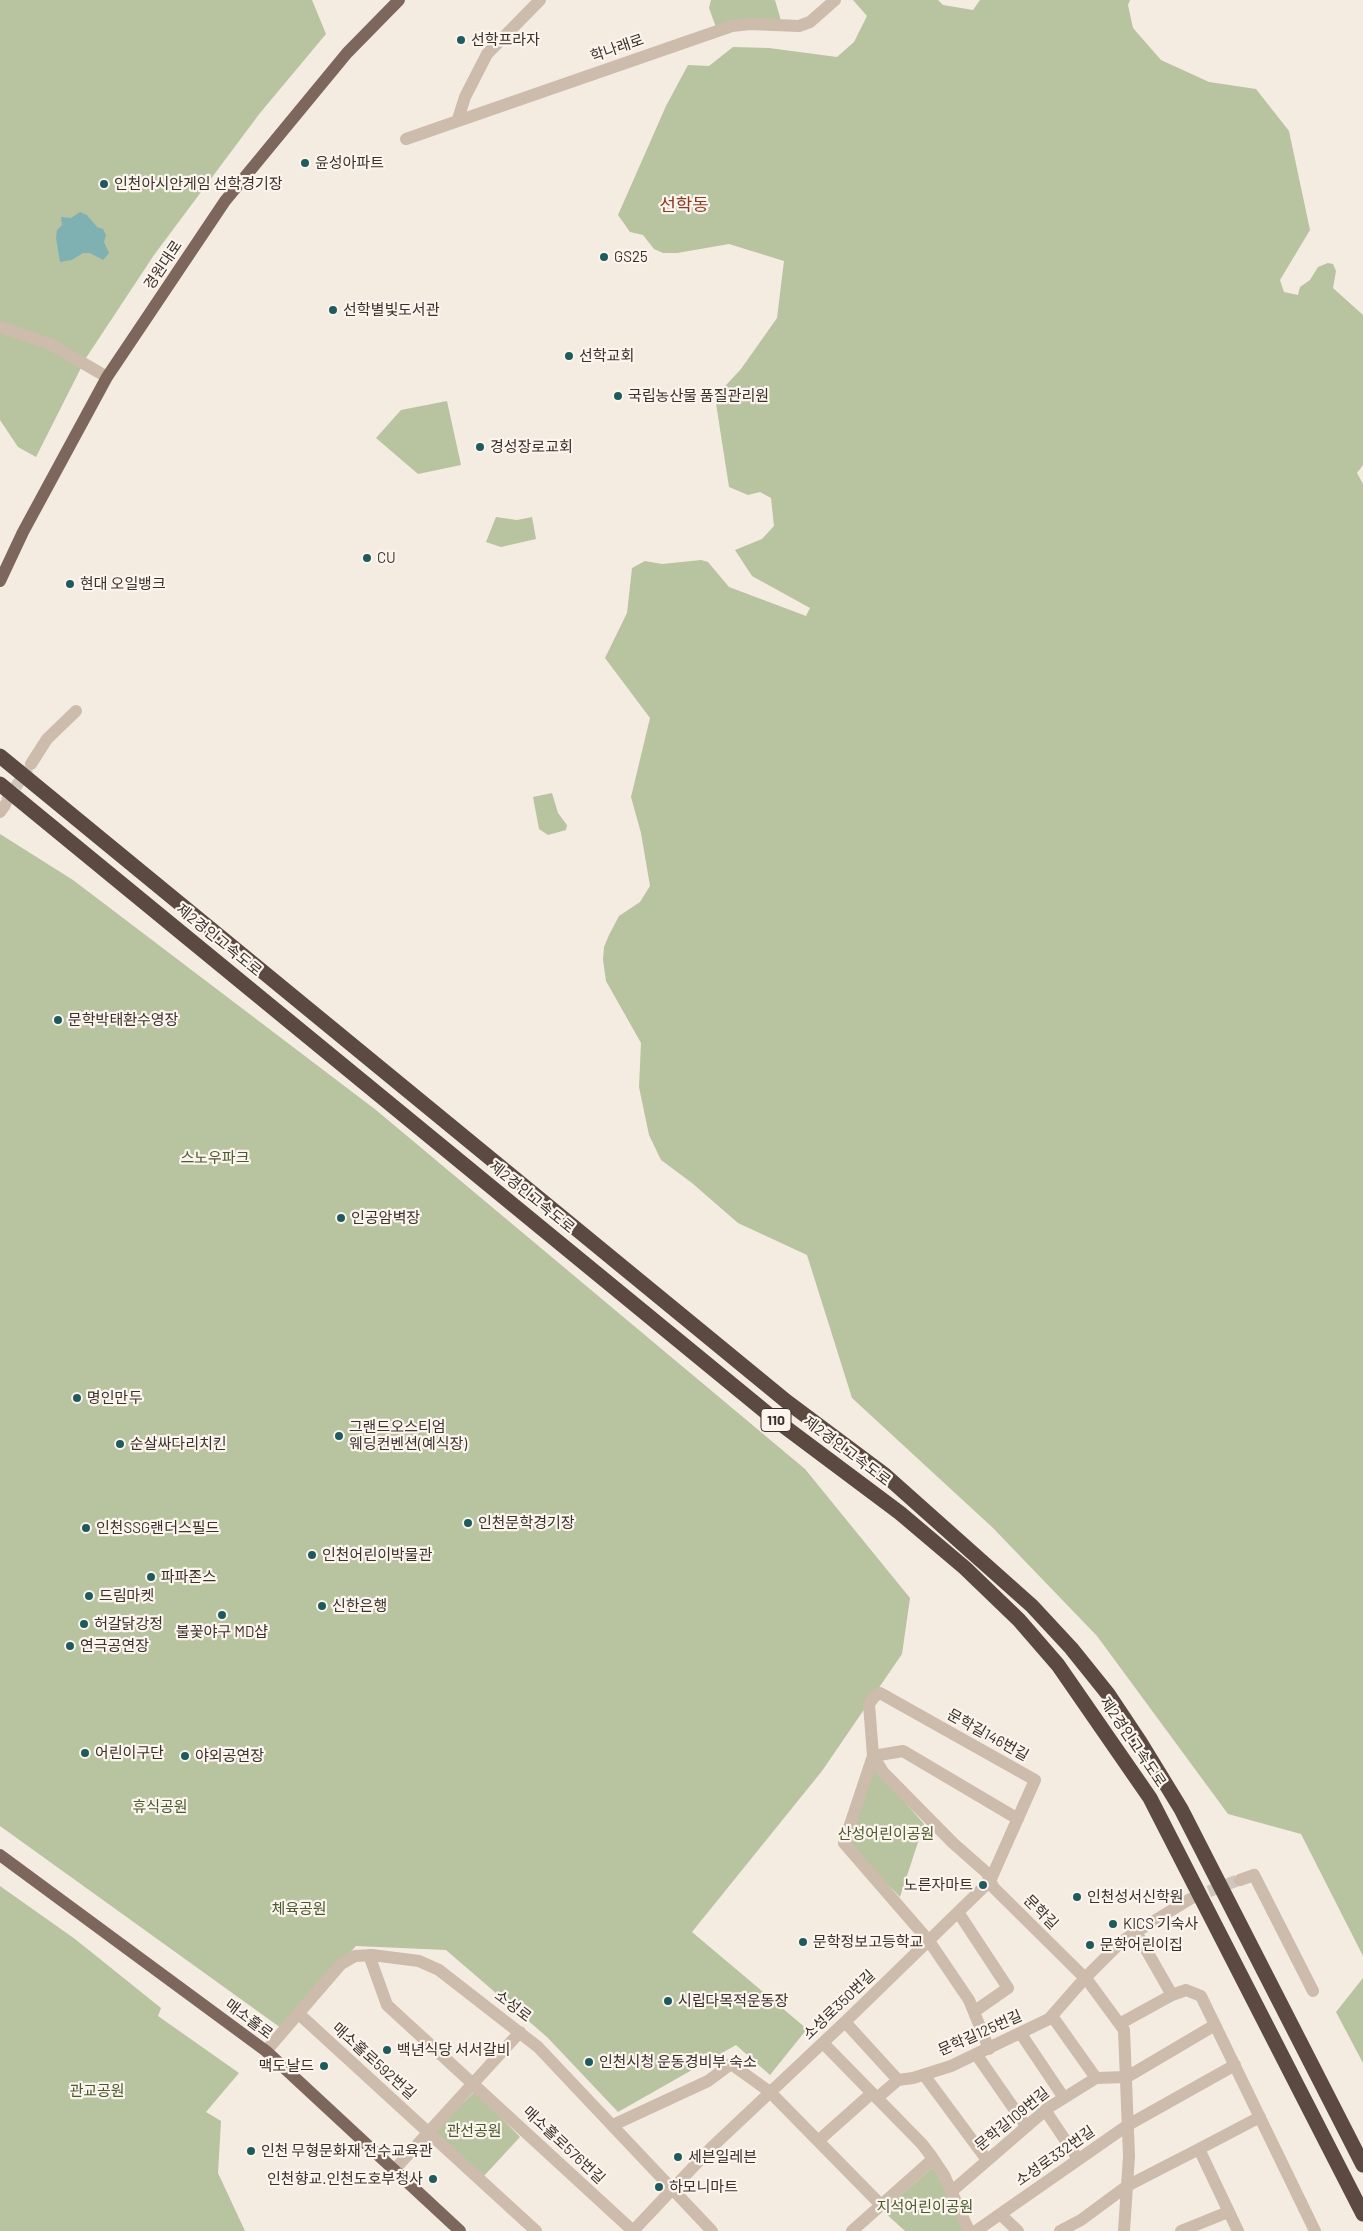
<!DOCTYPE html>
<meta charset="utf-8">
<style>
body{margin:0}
canvas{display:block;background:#f4ebe1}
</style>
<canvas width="1363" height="2231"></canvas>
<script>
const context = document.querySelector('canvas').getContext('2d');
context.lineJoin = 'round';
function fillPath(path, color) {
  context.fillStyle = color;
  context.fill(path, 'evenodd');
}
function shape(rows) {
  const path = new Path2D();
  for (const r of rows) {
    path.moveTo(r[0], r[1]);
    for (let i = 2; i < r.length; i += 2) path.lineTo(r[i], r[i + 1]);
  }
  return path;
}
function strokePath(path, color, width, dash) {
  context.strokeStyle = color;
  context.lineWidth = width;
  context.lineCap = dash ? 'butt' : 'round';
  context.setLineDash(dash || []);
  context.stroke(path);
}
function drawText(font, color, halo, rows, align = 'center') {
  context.font = font + ' Barlow,"Noto Sans KR",sans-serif';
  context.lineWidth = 4.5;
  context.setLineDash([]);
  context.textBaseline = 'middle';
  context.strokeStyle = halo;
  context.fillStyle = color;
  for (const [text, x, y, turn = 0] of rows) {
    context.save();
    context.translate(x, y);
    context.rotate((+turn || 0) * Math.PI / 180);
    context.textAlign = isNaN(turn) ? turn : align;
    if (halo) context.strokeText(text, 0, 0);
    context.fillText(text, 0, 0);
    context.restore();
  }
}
const green = shape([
 [0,0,312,0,326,34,260,113,154,255,86,358,36,457,18,447,0,420],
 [711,0,775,0,782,24,717,30,709,8],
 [853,0,938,0,943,5,973,10,980,0,1130,0,1128,5,1133,28,1161,60,1209,82,1256,89,1289,131,1310,230,1280,280,1284,292,1298,295,1300,287,1310,280,1318,267,1328,263,1333,264,1336,271,1333,288,1363,315,1363,465,1357,473,1363,484,1363,1956,1301,1834,1228,1814,1097,1636,993,1528,852,1398,807,1255,738,1223,692,1183,661,1160,649,1135,639,1087,641,1043,606,981,603,960,604,947,609,935,619,916,640,902,650,886,641,833,631,797,650,718,605,658,627,613,632,568,645,561,662,564,701,560,708,562,729,587,806,616,810,608,752,576,735,550,762,539,774,526,771,498,760,492,748,495,729,487,715,397,741,369,777,318,784,261,729,244,677,253,663,253,654,249,643,235,630,232,618,215,666,106,688,65,709,66,733,47,769,48,837,57,854,42,867,16],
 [447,401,461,465,418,474,376,438,401,410],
 [496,517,517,520,532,517,536,539,501,547,486,542],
 [552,793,558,813,567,825,566,830,548,835,539,829,533,797],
 [0,834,73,880,376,1110,805,1469,910,1598,902,1654,822,1771,692,1932,807,2029,770,2075,736,2045,618,2112,547,2037,446,1950,356,1946,281,2028,0,1826],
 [874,1767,924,1824,900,1897,849,1845],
 [0,1886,75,1939,161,2008,158,2016,239,2073,206,2112,221,2121,218,2173,245,2231,0,2231],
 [1363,1978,1363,2063,1336,2012],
 [475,2091,520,2137,483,2177,434,2132],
 [933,2167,947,2193,963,2231,905,2231,883,2211]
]);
const water = shape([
 [80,212,87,215,97,227,103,229,106,235,104,242,109,253,103,260,90,253,83,253,72,260,60,262,56,238,57,230,62,225,61,217,71,218]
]);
const minorTunnel = shape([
 [6,802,28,768],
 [1192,1898,1241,1879]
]);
const minor = shape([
 [458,119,465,97,487,54,540,0],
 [406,139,732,26,750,24,799,26,810,22,835,0],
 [0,327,50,344,107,377],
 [31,764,47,739,76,711],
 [0,812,5,805],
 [873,1756,844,1843,929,1941,969,2000,989,2049],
 [873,1756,903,1751,1018,1819],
 [1240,1880,1254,1875,1313,1991],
 [958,1912,1008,1988,975,2011],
 [1136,1932,1190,1899],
 [369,1955,387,2005,633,2231],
 [299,2014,536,2231],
 [1052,2016,1096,2078],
 [845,2022,898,2080],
 [1121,2023,1172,1995,1186,1990,1201,1996,1315,2231],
 [1021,2034,1064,2098],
 [823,2043,922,2144,932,2157,944,2175,969,2231],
 [266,2051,341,1964,355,1956,372,1955,419,1961,439,1970,538,2047,712,2231],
 [976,2054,1026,2126],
 [924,2075,987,2160],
 [877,2098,898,2080,913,2078,951,2066,1049,2019,1085,1978,1121,1942,1136,1932,1172,1995],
 [1045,2110,1078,2159],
 [613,2125,708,2081,731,2064,770,2092,881,2205],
 [818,2141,872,2093],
 [1199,2149,1260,2117],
 [394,2170,520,2032],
 [952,2191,1048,2108,1096,2078,1127,2077,1215,2025],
 [1000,2214,1018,2231],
 [633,2231,712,2147,847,2020,990,1881,1035,1780,880,1693,875,1696,869,1704,873,1756,883,1772,953,1843,987,1873,990,1881,994,1888,1088,1981,1124,2030,1129,2156,1124,2231],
 [852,2231,933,2159],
 [976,2231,1128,2125,1235,2065],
 [1060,2231,1081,2220,1127,2186,1199,2149,1238,2231],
 [1181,2231,1228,2212]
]);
const major = shape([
 [0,581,23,532,107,377,225,201,347,53,399,0],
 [0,1855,266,2051,460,2231]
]);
const highway = shape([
 [0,756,786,1401,885,1475,1032,1606,1071,1648,1108,1694,1140,1742,1181,1809,1363,2165],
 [0,784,773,1418,900,1513,965,1568,1019,1620,1058,1665,1150,1798,1363,2214]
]);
const markers = [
 [461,40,5,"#1f5a5e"],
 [305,163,5,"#1f5a5e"],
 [104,184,5,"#1f5a5e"],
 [604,257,5,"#1f5a5e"],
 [333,310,5,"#1f5a5e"],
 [569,356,5,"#1f5a5e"],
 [618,396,5,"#1f5a5e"],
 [480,447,5,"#1f5a5e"],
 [367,558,5,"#1f5a5e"],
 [70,584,5,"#1f5a5e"],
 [58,1020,5,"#1f5a5e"],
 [341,1218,5,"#1f5a5e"],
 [77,1398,5,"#1f5a5e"],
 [339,1436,5,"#1f5a5e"],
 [120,1444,5,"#1f5a5e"],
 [468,1523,5,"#1f5a5e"],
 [86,1528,5,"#1f5a5e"],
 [312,1555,5,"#1f5a5e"],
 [151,1577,5,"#1f5a5e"],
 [89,1596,5,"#1f5a5e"],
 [322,1606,5,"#1f5a5e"],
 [222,1615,5,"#1f5a5e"],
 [84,1624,5,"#1f5a5e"],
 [70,1646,5,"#1f5a5e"],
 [85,1753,5,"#1f5a5e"],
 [185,1756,5,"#1f5a5e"],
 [983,1885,5,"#1f5a5e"],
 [1077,1897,5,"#1f5a5e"],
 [1113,1924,5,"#1f5a5e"],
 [803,1942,5,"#1f5a5e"],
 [1090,1945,5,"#1f5a5e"],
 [668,2001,5,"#1f5a5e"],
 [387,2050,5,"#1f5a5e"],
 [589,2062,5,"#1f5a5e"],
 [324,2066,5,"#1f5a5e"],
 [251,2151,5,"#1f5a5e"],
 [678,2157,5,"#1f5a5e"],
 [433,2179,5,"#1f5a5e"],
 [659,2187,5,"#1f5a5e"]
];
const shields = [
 [776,1420,30]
];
const shieldNames = [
 ["110",776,1420]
];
const poiNames = [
 ["선학프라자",471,40],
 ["윤성아파트",315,163],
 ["인천아시안게임 선학경기장",114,184],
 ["GS25",614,257],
 ["선학별빛도서관",343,310],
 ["선학교회",579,356],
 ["국립농산물 품질관리원",628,396],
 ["경성장로교회",490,447],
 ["CU",377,558],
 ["현대 오일뱅크",80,584],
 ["문학박태환수영장",68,1020],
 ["인공암벽장",351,1218],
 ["명인만두",87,1398],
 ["그랜드오스티엄",349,1427],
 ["웨딩컨벤션(예식장)",349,1444],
 ["순살싸다리치킨",130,1444],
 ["인천문학경기장",478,1523],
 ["인천SSG랜더스필드",96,1528],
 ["인천어린이박물관",322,1555],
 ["파파존스",161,1577],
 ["드림마켓",99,1596],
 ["신한은행",332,1606],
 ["허갈닭강정",94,1624],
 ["불꽃야구 MD샵",222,1632,"center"],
 ["연극공연장",80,1646],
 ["어린이구단",95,1753],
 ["야외공연장",195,1756],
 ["노른자마트",973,1885,"right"],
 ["인천성서신학원",1087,1897],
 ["KICS 기숙사",1123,1924],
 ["문학정보고등학교",813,1942],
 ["문학어린이집",1100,1945],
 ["시립다목적운동장",678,2001],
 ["백년식당 서서갈비",397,2050],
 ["인천시청 운동경비부 숙소",599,2062],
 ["맥도날드",314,2066,"right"],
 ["인천 무형문화재 전수교육관",261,2151],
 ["세븐일레븐",688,2157],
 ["인천향교.인천도호부청사",423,2179,"right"],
 ["하모니마트",669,2187]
];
const streetNames = [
 ["학나래로",617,48,-19],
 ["경원대로",163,265,-56],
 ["제2경인고속도로",219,940,39],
 ["제2경인고속도로",532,1197,39],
 ["제2경인고속도로",847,1451,37],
 ["문학길146번길",988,1735,29],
 ["제2경인고속도로",1133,1742,56],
 ["문학길",1041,1912,45],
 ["소성로350번길",839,2005,-44],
 ["소성로",513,2006,37],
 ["매소홀로",249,2019,37],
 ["문학길125번길",980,2033,-24],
 ["매소홀로592번길",374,2061,42],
 ["문학길109번길",1012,2119,-39],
 ["매소홀로576번길",564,2145,43],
 ["소성로332번길",1055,2156,-35]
];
const parkNames = [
 ["스노우파크",215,1158],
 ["휴식공원",160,1807],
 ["산성어린이공원",886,1834],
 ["체육공원",299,1909],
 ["관교공원",97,2091],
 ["관선공원",474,2131],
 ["지석어린이공원",925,2207]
];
const quarterNames = [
 ["선학동",684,205]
];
fillPath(green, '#b8c4a0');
fillPath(water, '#7fb0b2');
strokePath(minorTunnel, '#cfc6bd', 12, [12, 6]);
strokePath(minor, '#cdbbac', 12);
strokePath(major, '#7d675c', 12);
strokePath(highway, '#5c4a42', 15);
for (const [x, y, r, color] of markers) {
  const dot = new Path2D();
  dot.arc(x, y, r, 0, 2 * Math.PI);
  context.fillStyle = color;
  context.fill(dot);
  strokePath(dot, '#fbf5ee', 2);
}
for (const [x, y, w] of shields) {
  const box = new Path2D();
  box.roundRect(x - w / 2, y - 11.5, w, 23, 4);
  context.fillStyle = '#fbf5ee';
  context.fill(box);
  strokePath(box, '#3b302b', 1);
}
drawText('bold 14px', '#3b302b', null, shieldNames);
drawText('15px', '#3b302b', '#fbf5ee', poiNames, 'left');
drawText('15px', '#3b302b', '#fbf5ee', streetNames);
drawText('15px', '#4a5a2e', '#fbf5ee', parkNames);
drawText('18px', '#8c3b22', '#fbf5ee', quarterNames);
</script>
